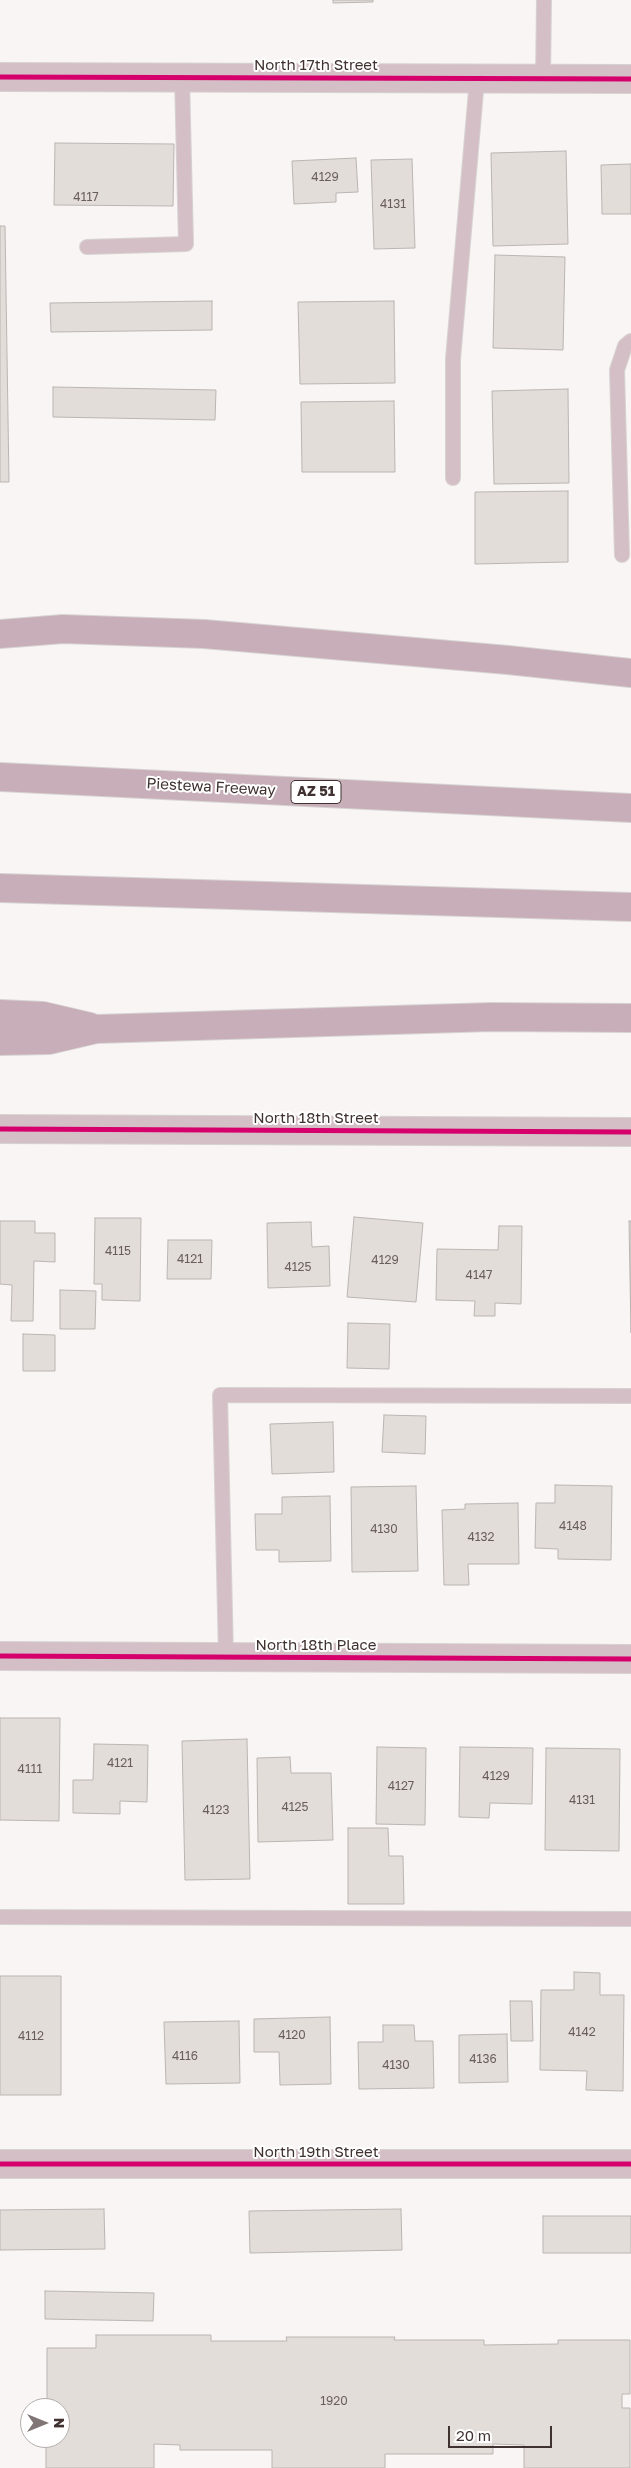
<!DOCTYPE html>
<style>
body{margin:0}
#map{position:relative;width:631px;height:2468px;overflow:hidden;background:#f9f5f5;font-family:"Golos Text",sans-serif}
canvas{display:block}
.north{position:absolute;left:20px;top:2398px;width:50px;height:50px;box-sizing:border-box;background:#fff;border:1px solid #b2adac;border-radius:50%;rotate:90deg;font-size:14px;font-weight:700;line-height:20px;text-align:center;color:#3f3230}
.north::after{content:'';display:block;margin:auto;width:18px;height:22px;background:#807675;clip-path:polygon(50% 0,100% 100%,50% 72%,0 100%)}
.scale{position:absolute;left:448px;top:2426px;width:104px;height:22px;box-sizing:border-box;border:2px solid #3f3230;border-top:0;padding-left:6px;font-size:15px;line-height:18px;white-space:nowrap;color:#3f3230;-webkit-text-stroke:4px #fff;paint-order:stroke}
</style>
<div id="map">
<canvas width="631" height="2468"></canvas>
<div class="north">N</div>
<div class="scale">20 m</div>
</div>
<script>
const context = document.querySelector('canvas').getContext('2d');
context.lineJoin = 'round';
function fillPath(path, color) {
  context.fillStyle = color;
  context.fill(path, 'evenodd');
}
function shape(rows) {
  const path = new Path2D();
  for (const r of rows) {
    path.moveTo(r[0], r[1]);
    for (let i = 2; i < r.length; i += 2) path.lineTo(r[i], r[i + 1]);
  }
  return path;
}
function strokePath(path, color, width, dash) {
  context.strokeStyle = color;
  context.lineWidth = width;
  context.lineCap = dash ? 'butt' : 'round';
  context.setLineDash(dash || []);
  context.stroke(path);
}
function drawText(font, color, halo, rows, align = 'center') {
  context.font = font + ' "Golos Text",sans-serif';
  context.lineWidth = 4;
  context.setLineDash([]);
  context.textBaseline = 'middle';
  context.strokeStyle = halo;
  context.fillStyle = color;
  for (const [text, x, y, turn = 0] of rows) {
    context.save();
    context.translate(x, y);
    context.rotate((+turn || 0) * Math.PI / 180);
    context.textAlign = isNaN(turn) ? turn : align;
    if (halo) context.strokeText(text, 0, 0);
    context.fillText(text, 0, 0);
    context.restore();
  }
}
const building = shape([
 [333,0,373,0,373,2,333,3,333,0],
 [55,143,174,144,173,206,54,205,55,143],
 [566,151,568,244,493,246,491,153,566,151],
 [356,158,358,192,336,193,336,202,294,204,292,161,356,158],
 [412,159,415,248,374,249,371,160,412,159],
 [631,164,631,214,602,214,601,165,631,164],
 [0,226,5,226,9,482,0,482,0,226],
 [495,255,565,257,563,350,493,348,495,255],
 [212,301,212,330,51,332,50,303,212,301],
 [394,301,395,383,300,384,298,302,394,301],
 [53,387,216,390,215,420,53,417,53,387],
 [568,389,569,483,494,484,492,391,568,389],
 [394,401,395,472,302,472,301,402,394,401],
 [568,491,568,562,475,564,475,492,568,491],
 [354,1217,423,1223,416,1302,347,1297,354,1217],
 [95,1218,141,1218,140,1301,102,1300,102,1284,94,1284,95,1218],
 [0,1221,35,1221,35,1233,55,1233,55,1262,34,1261,33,1321,11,1321,12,1285,0,1284,0,1221],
 [629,1221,631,1221,631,1333,629,1221],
 [311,1222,312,1247,329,1246,330,1286,268,1288,267,1223,311,1222],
 [499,1226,522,1226,521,1304,495,1303,495,1316,474,1316,475,1301,436,1300,437,1249,498,1250,499,1226],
 [168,1240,212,1240,211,1279,167,1279,168,1240],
 [60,1290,96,1291,95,1329,60,1329,60,1290],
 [348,1323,390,1324,389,1369,347,1368,348,1323],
 [23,1334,55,1335,55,1371,23,1371,23,1334],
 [384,1415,426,1416,425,1454,382,1452,384,1415],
 [333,1422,334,1472,272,1474,270,1424,333,1422],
 [555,1485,612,1486,611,1560,558,1559,558,1549,535,1548,536,1503,555,1503,555,1485],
 [416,1486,418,1571,352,1572,351,1487,416,1486],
 [330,1496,331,1561,279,1562,279,1550,256,1550,255,1514,282,1514,282,1497,330,1496],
 [518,1503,519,1564,468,1564,469,1585,444,1585,442,1510,465,1509,465,1504,518,1503],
 [0,1718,60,1718,59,1821,0,1820,0,1718],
 [247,1739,250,1879,185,1880,182,1741,247,1739],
 [94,1744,148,1745,147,1802,120,1801,120,1814,73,1813,73,1780,93,1780,94,1744],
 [377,1747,426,1748,425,1825,376,1824,377,1747],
 [460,1747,533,1748,532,1804,490,1803,489,1818,459,1817,460,1747],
 [546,1748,620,1749,619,1851,545,1850,546,1748],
 [290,1757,291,1773,331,1773,333,1840,258,1842,257,1758,290,1757],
 [348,1828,388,1828,389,1856,403,1856,404,1904,348,1904,348,1828],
 [574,1972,600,1973,600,1995,624,1995,623,2091,586,2090,587,2071,540,2070,541,1990,574,1990,574,1972],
 [0,1976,61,1976,61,2095,0,2095,0,1976],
 [510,2001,532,2001,533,2041,511,2041,510,2001],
 [330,2017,331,2084,280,2085,279,2052,254,2052,254,2019,330,2017],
 [239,2021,240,2083,166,2084,164,2022,239,2021],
 [383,2025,414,2025,415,2041,433,2041,434,2088,359,2089,358,2042,383,2042,383,2025],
 [507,2034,508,2082,459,2083,459,2035,507,2034],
 [104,2209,105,2249,0,2250,0,2210,104,2209],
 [401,2209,402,2250,250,2253,249,2211,401,2209],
 [543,2216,631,2216,631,2253,543,2253,543,2216],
 [45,2291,154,2293,153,2321,45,2319,45,2291],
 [96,2335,211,2335,211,2341,287,2341,286,2337,395,2337,394,2340,484,2340,484,2345,558,2344,558,2340,630,2340,630,2394,622,2394,622,2408,630,2408,630,2468,524,2468,524,2445,493,2444,493,2454,385,2454,385,2468,272,2468,272,2450,180,2450,180,2445,154,2444,154,2468,46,2468,46,2438,60,2438,60,2408,47,2408,47,2348,96,2348,96,2335]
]);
const lane = shape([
 [543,79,544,0],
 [87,247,186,244,182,77],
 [453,478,453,359,477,79],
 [622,555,617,370,625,346,631,341],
 [226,1657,220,1395,631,1396],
 [0,1917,631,1919]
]);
const street = shape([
 [0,77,631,79],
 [0,1129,631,1132],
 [0,1656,631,1659],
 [0,2164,631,2164]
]);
const highway = shape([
 [0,634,63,629,204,634,508,660,631,673],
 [0,777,631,808],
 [0,888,631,907],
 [0,1014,43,1016,90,1027],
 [0,1041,49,1040,96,1029,492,1017,631,1018]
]);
const cycleway = shape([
 [0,77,631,79],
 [0,1129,631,1132],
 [0,1656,631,1659],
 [0,2164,631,2164]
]);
const numberNames = [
 ["4129",325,177],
 ["4117",86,197],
 ["4131",393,204],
 ["4115",118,1251],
 ["4121",190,1259],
 ["4129",385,1260],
 ["4125",298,1267],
 ["4147",479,1275],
 ["4148",573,1526],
 ["4130",384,1529],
 ["4132",481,1537],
 ["4121",120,1763],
 ["4111",30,1769],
 ["4129",496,1776],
 ["4127",401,1786],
 ["4131",582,1800],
 ["4125",295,1807],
 ["4123",216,1810],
 ["4142",582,2032],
 ["4120",292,2035],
 ["4112",31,2036],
 ["4116",185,2056],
 ["4136",483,2059],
 ["4130",396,2065],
 ["1920",334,2401]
];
const shields = [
 [316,792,50]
];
const shieldNames = [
 ["AZ 51",316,792]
];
const streetNames = [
 ["North 17th Street",316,65],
 ["Piestewa Freeway",211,787,3],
 ["North 18th Street",316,1118],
 ["North 18th Place",316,1645],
 ["North 19th Street",316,2152]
];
fillPath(building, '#e3ddd9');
strokePath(building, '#bbb5b2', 1);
strokePath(lane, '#d7d3d2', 16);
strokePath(street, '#d7d3d2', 30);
strokePath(highway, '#d7d3d2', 30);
strokePath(lane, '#d4bfc6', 14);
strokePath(street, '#d4bfc6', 28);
strokePath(highway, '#c7aeb8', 28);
strokePath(cycleway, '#d6006c', 5);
drawText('12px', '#695e5b', null, numberNames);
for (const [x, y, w] of shields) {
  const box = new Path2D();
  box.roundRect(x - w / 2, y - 11.5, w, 23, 4);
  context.fillStyle = '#fff';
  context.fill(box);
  strokePath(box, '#3f3230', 1);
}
drawText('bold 14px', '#3f3230', null, shieldNames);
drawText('15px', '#3f3230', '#fff', streetNames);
</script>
